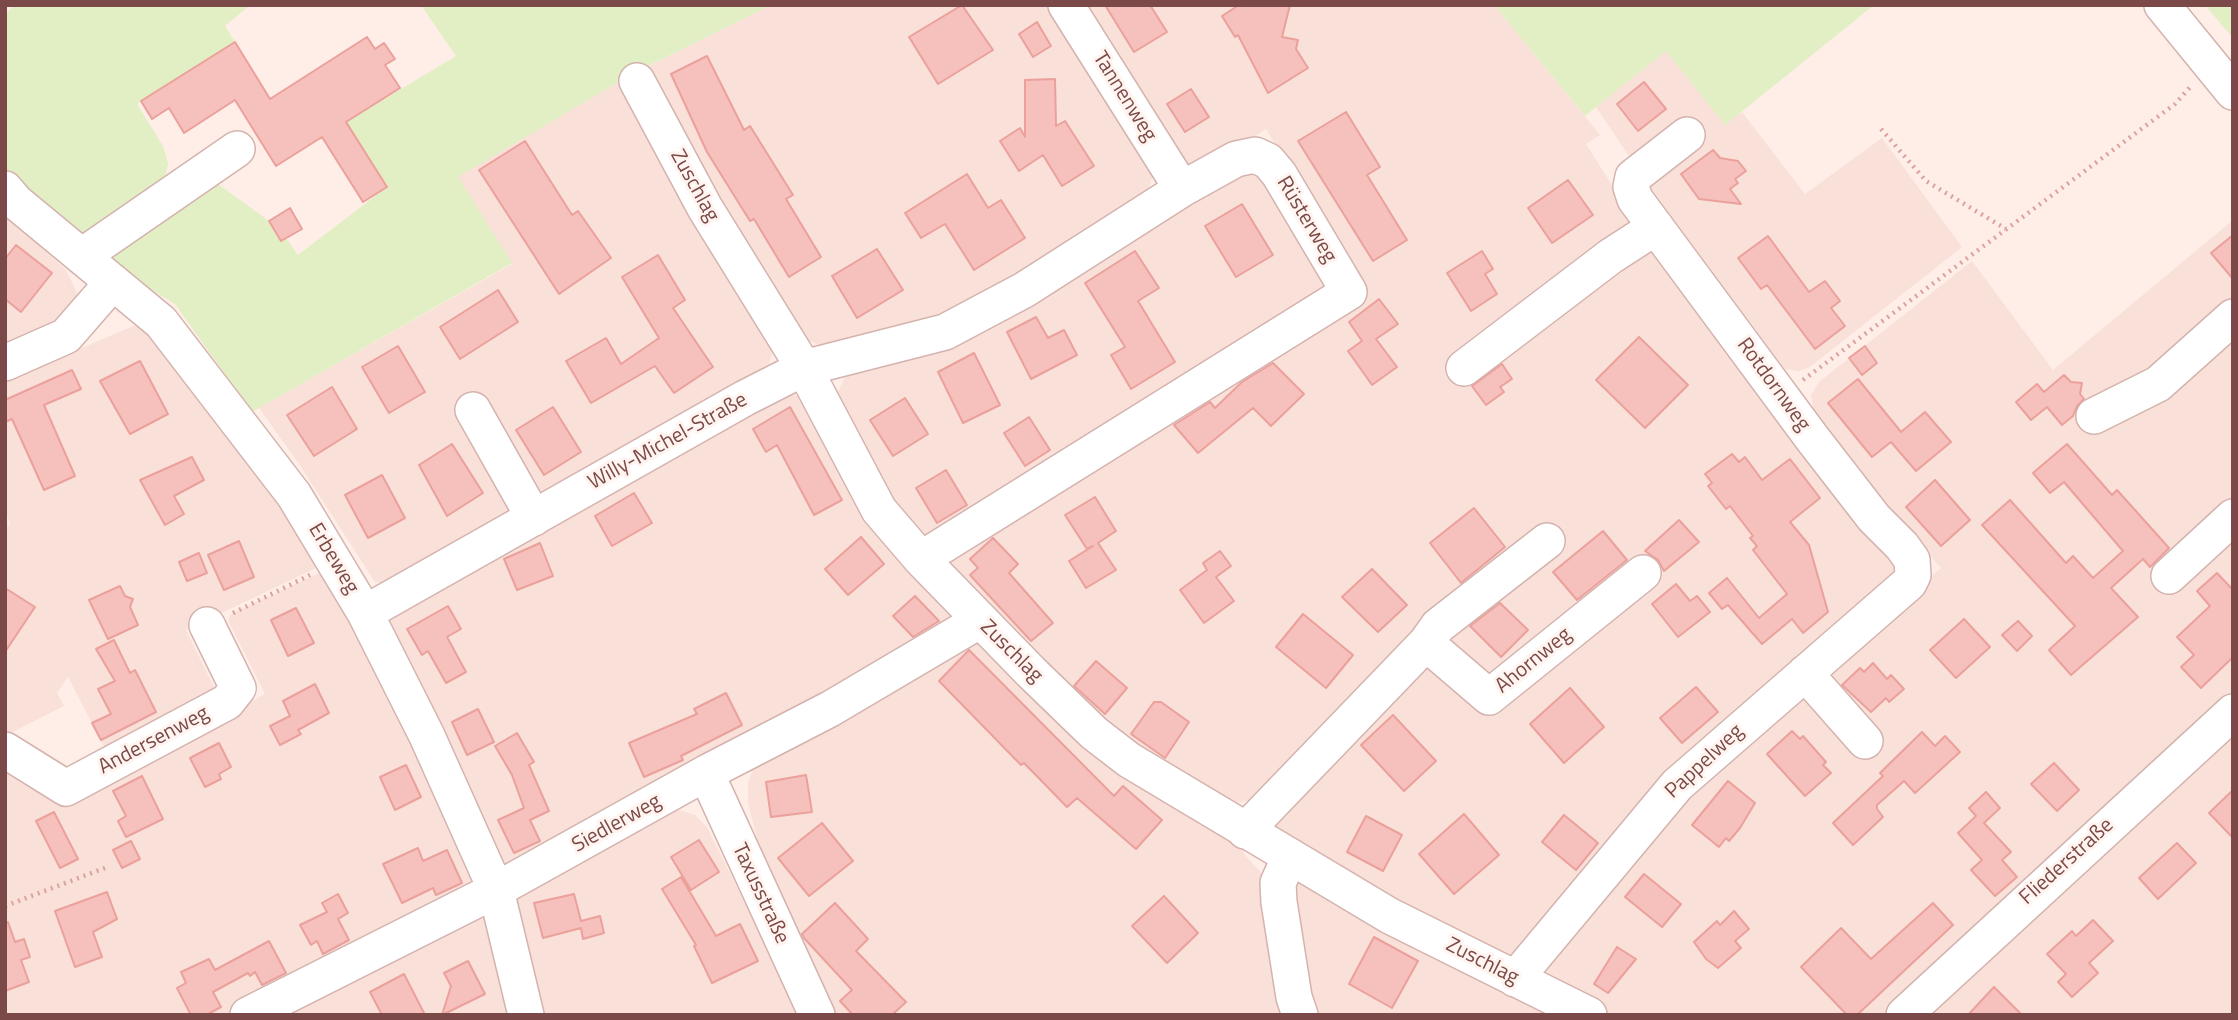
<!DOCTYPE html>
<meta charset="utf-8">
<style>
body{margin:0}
#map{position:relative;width:2238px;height:1020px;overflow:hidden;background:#feeee7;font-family:"Titillium Web",sans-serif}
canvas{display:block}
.frame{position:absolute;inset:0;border:7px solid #7b4a48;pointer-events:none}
</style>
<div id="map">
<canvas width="2238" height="1020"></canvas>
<div class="frame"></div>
</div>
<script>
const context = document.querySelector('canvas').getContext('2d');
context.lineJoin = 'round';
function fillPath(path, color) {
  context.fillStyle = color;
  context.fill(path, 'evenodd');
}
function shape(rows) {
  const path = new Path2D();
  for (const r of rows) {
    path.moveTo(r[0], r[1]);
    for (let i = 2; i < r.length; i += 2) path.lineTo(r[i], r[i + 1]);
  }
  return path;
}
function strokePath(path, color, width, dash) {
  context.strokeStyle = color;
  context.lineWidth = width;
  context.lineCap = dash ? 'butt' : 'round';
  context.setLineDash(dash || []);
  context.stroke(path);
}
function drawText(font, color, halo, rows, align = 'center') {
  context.font = font + ' "Titillium Web",sans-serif';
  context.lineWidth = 6;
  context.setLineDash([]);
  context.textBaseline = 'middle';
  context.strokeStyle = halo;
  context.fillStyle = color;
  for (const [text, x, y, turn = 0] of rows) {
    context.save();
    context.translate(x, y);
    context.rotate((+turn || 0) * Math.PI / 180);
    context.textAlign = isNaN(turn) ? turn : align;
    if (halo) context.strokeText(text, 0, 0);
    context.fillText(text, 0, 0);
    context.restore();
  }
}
const residential = shape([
 [771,5,1051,5,1154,169,1148,193,947,320,824,347,798,336,645,68],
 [1084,5,1494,5,1600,135,1586,144,1640,230,1684,284,1864,528,1896,564,1898,574,1894,586,1671,777,1521,956,1503,962,1440,932,1273,834,1277,816,1428,654,1448,673,1461,660,1449,648,1451,637,1438,620,1411,639,1266,797,1226,805,1120,742,945,566,990,531,1364,295,1359,287,1362,285,1266,129,1203,169,1183,163],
 [1666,51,1725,124,1742,112,1805,194,1882,138,1962,247,1810,367,1799,371,1785,369,1649,186,1596,107],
 [620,81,715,257,773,350,769,364,387,584,375,582,299,464,259,408,512,264,457,177],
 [1244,167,1263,171,1327,274,1322,294,921,538,892,513,835,398,848,371,959,346],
 [5,215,66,270,77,293,69,317,5,349],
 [2233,220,2233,700,1917,981,1883,1015,1612,1015,1537,979,1682,791,1941,568,1887,509,1814,410,1811,395,1819,382,1972,261,2053,370],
 [138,324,153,336,277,496,318,562,316,568,186,630,214,687,208,705,109,756,68,677,57,693,64,706,5,736,5,528,11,525,5,511,5,381],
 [785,392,804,398,961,617,503,871,385,622],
 [319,573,326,575,363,635,480,880,243,1015,5,1015,5,764,60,799,265,694,228,620,231,614],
 [975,631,1242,843,1244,854,1266,878,1288,1015,826,1015,761,855,748,802,748,783,755,764],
 [2233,724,2233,1015,1913,1015],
 [679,810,695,815,707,827,800,1015,545,1015,512,900,661,812],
 [1302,880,1565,1015,1316,1015,1310,1009,1288,886],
 [478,917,495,924,520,1015,289,1015]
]);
const green = shape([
 [13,5,250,5,225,26,235,42,137,104,163,146,168,163,163,186,211,179,269,221,281,241,286,238,298,255,387,187,346,122,456,56,421,5,771,5,632,74,458,177,512,263,252,412,175,304,82,248,5,174,5,16],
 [1494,5,1874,5,1725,125,1666,51,1585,116],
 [2205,5,2233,5,2233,38]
]);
const building = shape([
 [962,5,993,50,938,84,909,37,962,5],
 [1105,5,1150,5,1167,32,1134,52,1105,5],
 [1239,5,1290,5,1282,37,1298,40,1296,49,1308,68,1268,93,1238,35,1235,37,1222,16,1239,5],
 [1037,22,1051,46,1033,57,1019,34,1037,22],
 [367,37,375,49,384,43,395,59,385,65,400,88,346,122,387,187,363,202,322,137,276,166,235,100,184,133,169,108,152,119,141,101,235,42,270,99,367,37],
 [707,56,744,130,750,126,793,195,786,199,821,257,789,277,754,219,750,221,707,152,671,74,707,56],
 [1055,79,1056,126,1065,121,1094,166,1062,186,1043,155,1019,171,1000,141,1020,128,1025,137,1025,80,1055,79],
 [1644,82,1666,109,1638,131,1617,104,1644,82],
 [1191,89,1209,117,1185,132,1167,104,1191,89],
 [1346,112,1380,167,1367,175,1407,240,1373,261,1298,141,1346,112],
 [525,141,572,215,578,211,611,258,559,294,479,170,525,141],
 [1713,150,1720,158,1738,161,1746,171,1735,179,1738,183,1730,189,1741,204,1699,199,1681,174,1713,150],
 [967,174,988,208,1001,200,1025,238,974,270,945,224,921,238,905,213,967,174],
 [1568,180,1593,215,1552,243,1528,208,1568,180],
 [1242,204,1273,255,1236,277,1205,226,1242,204],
 [290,208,302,229,281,241,269,221,290,208],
 [2233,235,2233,279,2211,253,2233,235],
 [1768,236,1809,292,1825,281,1840,301,1831,308,1845,326,1815,349,1767,285,1761,289,1738,258,1768,236],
 [16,245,52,273,21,312,5,299,5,259,16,245],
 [877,249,903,290,857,318,832,276,877,249],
 [1135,251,1159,288,1138,301,1175,362,1131,389,1111,355,1125,347,1085,283,1135,251],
 [1482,251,1493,269,1485,274,1497,294,1471,311,1447,273,1482,251],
 [658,255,685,300,673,308,713,367,674,393,655,366,591,403,566,361,606,338,621,364,659,338,622,277,658,255],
 [498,290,518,322,460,359,440,327,498,290],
 [1379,299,1398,324,1376,339,1397,367,1372,385,1348,351,1362,341,1349,322,1379,299],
 [1036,317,1048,338,1064,330,1077,355,1031,379,1007,332,1036,317],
 [1639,337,1688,385,1645,428,1596,380,1639,337],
 [398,346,425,392,389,413,362,367,398,346],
 [1865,346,1877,363,1862,375,1849,358,1865,346],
 [974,353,1000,405,963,423,938,372,974,353],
 [140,361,168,414,130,434,100,381,140,361],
 [1273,363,1304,394,1271,426,1253,408,1198,453,1174,425,1210,402,1215,408,1242,382,1273,363],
 [1502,364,1512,379,1500,387,1504,392,1486,405,1472,386,1502,364],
 [72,370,81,389,44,405,75,476,44,490,12,419,5,422,5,400,72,370],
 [2064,375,2071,382,2082,383,2080,394,2084,399,2077,406,2073,416,2062,425,2047,407,2031,420,2016,402,2037,384,2044,392,2064,375],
 [1858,379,1901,432,1925,412,1951,442,1916,471,1891,442,1872,457,1828,403,1858,379],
 [332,387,357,429,314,456,287,415,332,387],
 [905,398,928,434,893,456,870,420,905,398],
 [553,407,581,452,544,475,516,430,553,407],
 [790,407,842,500,814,515,777,445,766,452,753,429,790,407],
 [1029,417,1050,450,1025,466,1004,433,1029,417],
 [452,444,483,493,447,516,419,465,452,444],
 [2067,444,2112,495,2117,490,2169,548,2150,567,2143,559,2111,588,2138,617,2071,675,2049,650,2075,626,1982,525,2010,500,2066,563,2073,556,2093,578,2123,551,2064,482,2050,493,2033,473,2067,444],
 [1732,454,1739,462,1745,457,1762,480,1790,459,1820,498,1790,522,1809,545,1828,612,1803,633,1792,619,1762,644,1728,605,1722,609,1709,593,1727,578,1759,618,1787,594,1753,550,1757,546,1750,538,1753,536,1730,506,1726,509,1708,486,1712,483,1705,474,1732,454],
 [192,457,204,480,174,496,184,514,165,525,140,480,192,457],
 [946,470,967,505,937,523,916,488,946,470],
 [382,475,405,518,368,538,345,495,382,475],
 [1935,480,1970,520,1941,546,1906,507,1935,480],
 [634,493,652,523,612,546,595,516,634,493],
 [1095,497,1116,531,1098,543,1116,570,1086,588,1069,561,1093,546,1087,549,1065,515,1095,497],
 [1474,508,1505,547,1461,583,1430,543,1474,508],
 [1679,520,1699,542,1664,571,1658,560,1645,551,1679,520],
 [1603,531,1627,560,1577,600,1553,572,1603,531],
 [861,537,884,564,848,595,825,569,861,537],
 [993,538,1018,564,1009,573,1053,623,1031,641,970,575,978,568,970,559,993,538],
 [239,541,254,577,224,590,208,555,239,541],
 [540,543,553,576,517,590,504,559,540,543],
 [1220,551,1231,566,1216,577,1234,601,1204,623,1180,590,1207,570,1203,563,1220,551],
 [199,553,207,573,187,581,179,562,199,553],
 [1372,569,1407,605,1378,632,1342,597,1372,569],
 [2217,573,2233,590,2233,657,2201,688,2181,667,2194,655,2177,637,2210,606,2197,591,2217,573],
 [1676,584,1690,601,1697,596,1710,612,1678,637,1652,604,1676,584],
 [120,586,125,596,133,599,130,607,138,625,108,639,89,600,120,586],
 [5,588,35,607,5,652,5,588],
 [915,596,939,621,913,637,893,616,915,596],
 [1500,603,1528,630,1501,657,1470,626,1500,603],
 [448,606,461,629,447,637,466,672,446,683,428,651,422,655,407,629,448,606],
 [296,608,314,643,288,656,271,620,296,608],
 [1303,614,1353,655,1326,688,1276,647,1303,614],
 [1964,619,1990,647,1956,678,1930,650,1964,619],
 [2018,621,2032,636,2017,651,2002,635,2018,621],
 [114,640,130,673,135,670,156,712,101,740,92,723,111,714,98,689,115,681,96,649,114,640],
 [969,650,1114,796,1123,786,1162,820,1136,849,1077,798,1067,807,1024,763,1021,765,939,681,969,650],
 [1096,661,1127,688,1105,714,1074,686,1096,661],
 [1873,663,1887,679,1891,675,1904,689,1889,702,1886,698,1871,712,1842,685,1860,668,1864,672,1873,663],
 [315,684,329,713,298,730,301,734,280,745,270,726,290,716,283,701,315,684],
 [1696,687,1718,712,1682,743,1660,718,1696,687],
 [1570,688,1604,727,1564,763,1530,724,1570,688],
 [726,693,742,725,681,756,683,760,644,777,629,743,697,714,694,709,726,693],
 [1154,702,1161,702,1189,722,1165,758,1131,734,1154,702],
 [478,709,494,742,467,755,452,722,478,709],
 [1393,715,1436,761,1404,791,1361,745,1393,715],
 [1792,731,1800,739,1803,736,1826,762,1823,765,1831,773,1805,796,1767,754,1792,731],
 [1922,732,1935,746,1945,736,1960,752,1915,793,1904,781,1877,805,1877,809,1883,817,1853,845,1833,823,1883,776,1880,773,1922,732],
 [517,733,534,762,529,765,549,811,530,820,540,841,514,853,498,820,524,808,512,775,495,746,517,733],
 [219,743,231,767,219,774,221,779,205,787,190,758,219,743],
 [2054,763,2079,790,2057,811,2031,784,2054,763],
 [406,765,421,797,395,810,380,777,406,765],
 [806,775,812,812,771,817,766,782,806,775],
 [142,776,163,819,126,837,118,821,126,816,113,791,142,776],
 [1728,781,1755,803,1740,828,1729,841,1726,838,1719,847,1692,825,1728,781],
 [2233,790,2233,838,2209,813,2233,790],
 [1986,792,2000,808,1984,823,2011,852,2002,860,2017,877,1995,896,1971,870,1982,860,1958,833,1976,816,1969,808,1986,792],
 [54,812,78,859,60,868,36,821,54,812],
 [1464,814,1499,855,1454,894,1419,854,1464,814],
 [1564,815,1598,843,1576,870,1542,842,1564,815],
 [1366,816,1402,835,1383,871,1347,852,1366,816],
 [822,823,853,861,809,896,778,858,822,823],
 [699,840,719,872,691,890,671,857,699,840],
 [131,841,140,859,122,868,113,850,131,841],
 [2177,843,2196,863,2158,899,2139,878,2177,843],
 [418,848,423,861,447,850,462,883,436,895,433,888,402,903,383,864,418,848],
 [1644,874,1681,904,1662,927,1625,897,1644,874],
 [681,877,716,936,740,924,758,961,712,983,694,946,696,945,662,889,681,877],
 [107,892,117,919,93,932,102,957,75,967,55,911,107,892],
 [338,894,348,913,338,919,349,940,323,954,317,941,311,945,300,925,327,912,322,903,338,894],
 [574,894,581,921,600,916,604,933,583,939,581,928,543,938,534,903,574,894],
 [1164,896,1198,933,1167,963,1132,926,1164,896],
 [835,903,868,939,856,951,906,1002,892,1015,853,1015,840,1001,852,990,804,938,802,934,835,903],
 [1933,903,1953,925,1857,1015,1847,1015,1801,967,1841,928,1871,959,1933,903],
 [1734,911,1749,929,1735,941,1741,948,1718,968,1706,959,1694,942,1717,921,1720,925,1734,911],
 [2093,920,2113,941,2089,963,2098,973,2072,997,2058,982,2066,974,2047,954,2072,931,2076,936,2093,920],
 [8,922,15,942,24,939,30,957,21,960,29,982,5,991,5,923,8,922],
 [1374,937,1418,961,1392,1008,1349,984,1374,937],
 [269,941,286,973,262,985,255,972,250,976,248,973,213,992,221,1007,206,1015,191,1015,177,988,186,983,181,972,209,959,215,970,269,941],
 [1617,947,1636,959,1608,993,1594,984,1617,947],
 [468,961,485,994,442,1015,451,986,444,973,468,961],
 [404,974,425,1015,382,1015,370,992,404,974],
 [1994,987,2022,1015,1968,1015,1994,987]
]);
const path = shape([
 [1881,129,1926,181,2006,229],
 [1803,380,2175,104,2192,85],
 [233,613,310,575],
 [5,906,105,868]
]);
const minor = shape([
 [1066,5,1182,189],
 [2162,5,2233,92],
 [637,81,705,208,804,368,879,510,921,559,1031,672,1094,733,1129,760,1390,916,1589,1015],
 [5,189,16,202,161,322,294,495,365,613,427,736,496,890,526,1015],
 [82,256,237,149],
 [5,363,66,336,113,282],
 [1464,368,1611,256,1656,227],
 [473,410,534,518],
 [2094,416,2158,384,2233,317],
 [2169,576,2233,517],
 [365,613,745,398,804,368,945,332,1024,290,1182,189,1236,159,1255,155,1268,161,1279,174,1349,292,921,559],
 [1426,643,1438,626,1547,541],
 [1805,673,1865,741],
 [5,750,66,788,227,702,238,688,207,625],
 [706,773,817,1015],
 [1245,831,1426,643,1489,697,1643,573],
 [1290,856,1278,883,1279,902,1294,997,1300,1015],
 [1515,979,1677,785,1909,583,1913,575,1912,560,1902,546,1874,518,1812,438,1635,199,1631,187,1633,177,1687,135],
 [248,1015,496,890,706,773,830,709,979,621],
 [1904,1015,2233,712]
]);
const streetNames = [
 ["Tannenweg",1124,97,58],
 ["Zuschlag",694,186,61],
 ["Rüsterweg",1306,220,59],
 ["Rotdornweg",1773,385,54],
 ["Willy-Michel-Straße",668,442,-29],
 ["Erbeweg",333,559,59],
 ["Zuschlag",1011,652,45],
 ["Ahornweg",1534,661,-39],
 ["Andersenweg",154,741,-28],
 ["Pappelweg",1705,762,-43],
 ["Siedlerweg",617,824,-29],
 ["Fliederstraße",2067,862,-42],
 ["Taxusstraße",760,894,65],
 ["Zuschlag",1482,962,27]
];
fillPath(residential, '#f9e0d8');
fillPath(green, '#e2eec3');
fillPath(building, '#f6c1bc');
strokePath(building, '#eba09b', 2);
strokePath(minor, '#d4b3ae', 38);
strokePath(path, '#dca39e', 4.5, [2, 5]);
strokePath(minor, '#fff', 35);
drawText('21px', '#7b4a48', '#fff4ef', streetNames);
</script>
